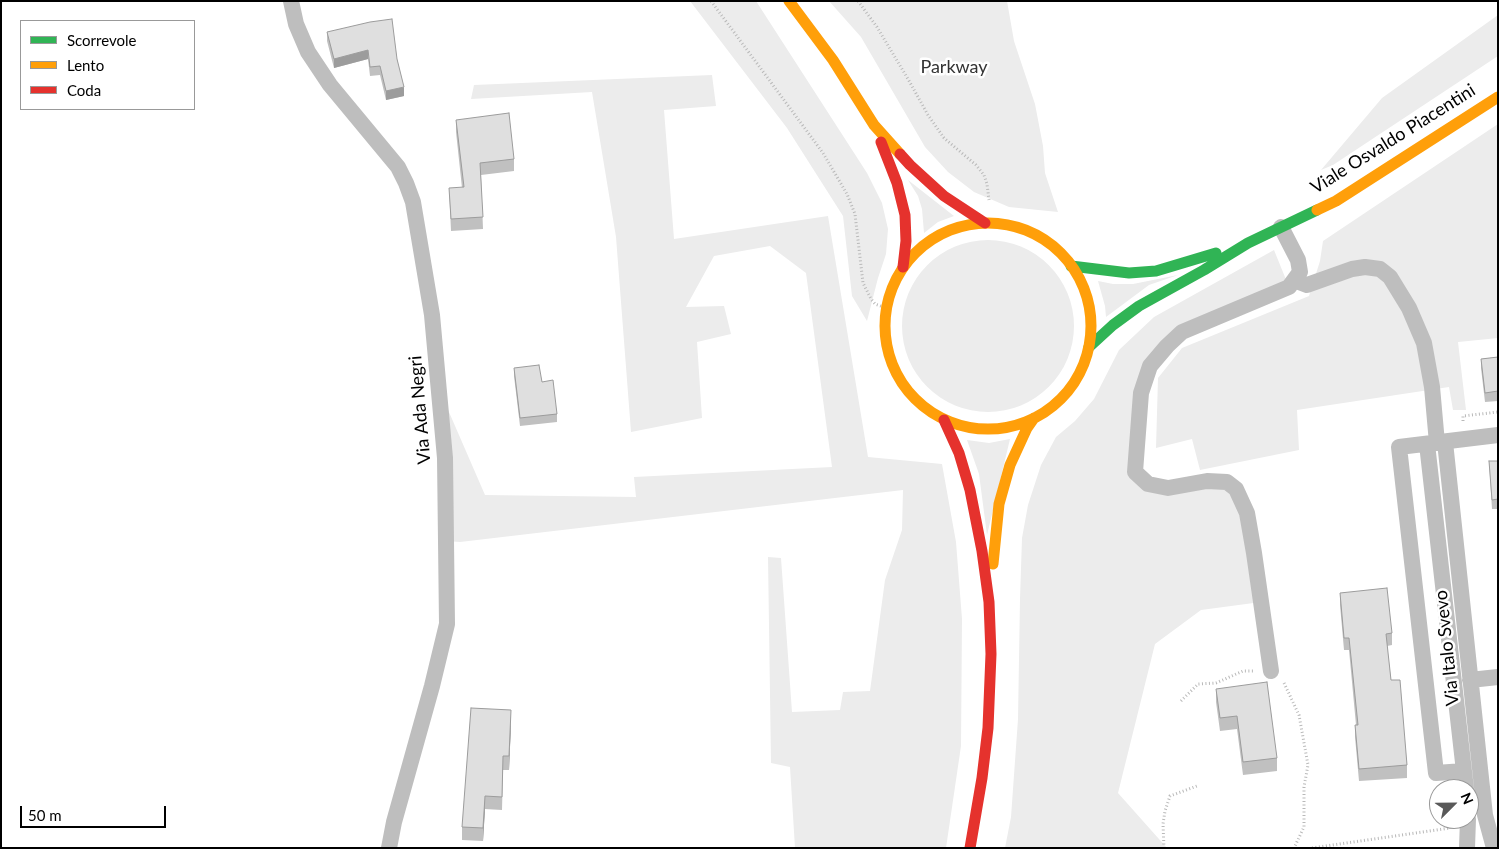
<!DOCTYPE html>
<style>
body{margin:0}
#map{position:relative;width:1499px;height:849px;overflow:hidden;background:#fff;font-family:Lato,sans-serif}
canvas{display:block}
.frame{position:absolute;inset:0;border:2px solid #000;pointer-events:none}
.legend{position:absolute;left:20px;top:20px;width:175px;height:90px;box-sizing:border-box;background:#fff;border:1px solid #999;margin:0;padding:6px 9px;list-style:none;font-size:15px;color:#000}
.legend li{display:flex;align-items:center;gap:10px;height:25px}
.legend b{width:25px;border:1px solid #999}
.north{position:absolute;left:1429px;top:779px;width:50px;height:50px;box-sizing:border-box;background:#fff;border:1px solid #999;border-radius:50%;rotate:67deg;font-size:14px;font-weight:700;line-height:20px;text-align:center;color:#000}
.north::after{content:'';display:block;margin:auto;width:18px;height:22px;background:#595959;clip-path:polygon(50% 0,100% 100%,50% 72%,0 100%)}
.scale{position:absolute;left:20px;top:806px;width:146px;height:22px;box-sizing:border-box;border:2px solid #000;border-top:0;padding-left:6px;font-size:15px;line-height:18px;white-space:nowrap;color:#000;-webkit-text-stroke:4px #fff;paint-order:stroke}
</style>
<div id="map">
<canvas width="1499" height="849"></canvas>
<div class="frame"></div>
<ul class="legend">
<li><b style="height:6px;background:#30b455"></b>Scorrevole</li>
<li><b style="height:6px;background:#ff9f0a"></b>Lento</li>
<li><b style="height:6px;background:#e5322d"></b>Coda</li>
</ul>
<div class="north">N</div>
<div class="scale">50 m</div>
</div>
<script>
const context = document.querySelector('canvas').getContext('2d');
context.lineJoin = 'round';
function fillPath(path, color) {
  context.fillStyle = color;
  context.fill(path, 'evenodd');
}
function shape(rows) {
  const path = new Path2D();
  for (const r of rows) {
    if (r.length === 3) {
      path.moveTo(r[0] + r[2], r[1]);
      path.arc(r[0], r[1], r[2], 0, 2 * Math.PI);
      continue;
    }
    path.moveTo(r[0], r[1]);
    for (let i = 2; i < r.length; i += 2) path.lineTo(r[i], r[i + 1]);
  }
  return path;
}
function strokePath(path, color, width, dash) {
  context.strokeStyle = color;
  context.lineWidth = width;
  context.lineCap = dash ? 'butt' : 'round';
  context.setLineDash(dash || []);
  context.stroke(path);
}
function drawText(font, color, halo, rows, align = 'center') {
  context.font = font + ' Lato,sans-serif';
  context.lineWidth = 5;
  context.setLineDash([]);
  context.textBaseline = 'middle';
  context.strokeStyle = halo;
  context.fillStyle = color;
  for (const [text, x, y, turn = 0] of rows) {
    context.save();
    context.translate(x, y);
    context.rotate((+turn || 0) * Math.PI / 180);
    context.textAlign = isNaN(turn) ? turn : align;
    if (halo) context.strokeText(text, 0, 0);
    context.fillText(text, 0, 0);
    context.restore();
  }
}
const green = shape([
 [690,1,756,1,867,173,882,203,888,229,886,254,878,278,867,321,852,296,843,216,787,128],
 [829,1,1007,1,1014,41,1035,104,1043,146,1045,173,1058,212,1009,207,974,192,948,172,925,147,861,37],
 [1498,15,1498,56,1333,165,1321,170,1382,98],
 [712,75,716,106,664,110,674,239,828,216,868,457,942,464,956,542,962,619,961,746,946,848,795,848,790,767,771,763,768,557,781,558,792,712,840,710,843,692,870,691,885,580,902,530,903,490,460,542,446,541,439,389,485,495,636,497,634,477,832,467,806,273,770,246,714,256,686,307,724,306,731,334,697,342,702,418,631,432,616,237,592,92,471,99,474,85],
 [1498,124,1498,338,1458,342,1466,410,1453,410,1449,387,1297,410,1299,450,1200,470,1192,439,1156,448,1158,378,1182,348,1309,296,1320,261,1323,241],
 [908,180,954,216,938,222,924,233,922,209,918,196],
 [988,326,86],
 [1274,250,1289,287,1182,332,1150,366,1135,472,1148,484,1236,489,1261,602,1201,610,1155,644,1118,793,1167,848,1005,848,1011,817,1018,719,1020,599,1022,538,1028,505,1041,465,1056,437,1075,421,1094,399,1119,350,1154,317],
 [1178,275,1149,285,1106,317,1105,306,1098,281,1113,284,1133,284],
 [1010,439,987,535,979,474,967,440,989,443]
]);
const path = shape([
 [711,1,823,153,847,194,855,214,863,283,871,299,875,304,886,308],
 [858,1,877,27,908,79,928,115,944,138,976,165,984,175,987,184,989,200],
 [1463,421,1463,416,1498,412],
 [1284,683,1299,715,1308,765,1304,787,1304,827,1294,848],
 [1181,701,1198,684,1216,683,1243,671,1254,671],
 [1164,848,1163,824,1165,811,1170,796,1197,786],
 [1312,848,1450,828]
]);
const street = shape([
 [291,1,296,24,308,52,330,85,398,167,406,183,413,202,432,315,445,458,447,624,432,686,394,822,389,848],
 [1294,280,1307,285,1352,269,1365,267,1380,269,1390,277,1409,308,1424,343,1432,387,1437,443],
 [1445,442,1485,815,1494,848],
 [1427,444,1466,789],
 [1271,671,1254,553,1247,513,1236,489,1227,482,1207,481,1168,488,1148,484,1135,472,1141,393,1150,366,1167,346,1182,332,1289,287,1300,272,1298,260,1281,227],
 [1470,680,1498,677],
 [1464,771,1436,773,1399,447,1498,435],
 [1467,848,1468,819]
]);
const fast = shape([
 [1071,266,1129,273,1156,271,1216,253],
 [1089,347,1113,325,1139,306,1204,270,1248,243,1317,210]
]);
const slow = shape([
 [789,1,833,60,874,125,900,154],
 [1317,210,1336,201,1498,97],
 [988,326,103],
 [993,564,999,504,1010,465,1027,428,1034,418]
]);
const jam = shape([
 [881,142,897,183,905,215,906,241,903,267],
 [900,154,910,165,944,196,985,223],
 [944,420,959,453,970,490,982,551,989,602,991,654,988,728,982,778,970,848]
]);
const wall = shape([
 [327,32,397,59,404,96,386,100,380,75,370,76,368,59,334,68,327,41],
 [456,120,514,159,514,171,481,175,483,229,451,231,449,188,462,188,456,132],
 [1498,357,1498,401,1485,402,1481,368,1481,359],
 [514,368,542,382,557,414,557,422,520,426,514,376],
 [1489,461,1498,461,1498,509,1492,509],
 [1340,593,1392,633,1392,645,1387,646,1391,680,1407,765,1407,778,1359,781,1355,737,1355,725,1356,725,1349,650,1344,650,1340,605],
 [1216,689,1277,758,1277,771,1243,775,1237,729,1220,731,1216,702],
 [511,724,509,770,503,770,502,810,485,809,483,841,462,840,462,827]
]);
const shadedWall = shape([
 [368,50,368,59,334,68,334,59],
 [404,87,404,96,386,100,386,91],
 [511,710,511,724,509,770,509,756],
 [485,796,485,809,483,841,483,828]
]);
const building = shape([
 [392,19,397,59,404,87,386,91,380,66,370,67,368,50,334,59,327,32,370,22,392,19],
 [509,113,514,159,480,163,483,217,451,219,449,188,464,187,456,120,509,113],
 [1498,357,1498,391,1485,393,1481,359,1498,357],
 [539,365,542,382,553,380,557,414,520,418,514,368,539,365],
 [1489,461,1498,461,1498,499,1492,500,1489,461],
 [1387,588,1392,633,1386,634,1391,680,1400,680,1407,765,1359,769,1355,725,1358,725,1349,638,1344,638,1340,593,1387,588],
 [1267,682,1277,758,1243,762,1237,716,1220,718,1216,689,1267,682],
 [471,708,511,710,509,756,503,756,502,797,485,796,483,828,462,827,471,708]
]);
const parkNames = [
 ["Parkway",954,67]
];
const streetNames = [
 ["Viale Osvaldo Piacentini",1393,139,-32],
 ["Via Ada Negri",420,410,-95],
 ["Via Italo Svevo",1447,648,-96]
];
fillPath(green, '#ececec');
strokePath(path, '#b9b9b9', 3, [1, 2.5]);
strokePath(street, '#bebebe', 16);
strokePath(fast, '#30b455', 11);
strokePath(slow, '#ff9f0a', 11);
strokePath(jam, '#e5322d', 11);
fillPath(wall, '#c0c0c0');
fillPath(shadedWall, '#9c9c9c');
fillPath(building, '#dfdfdf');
strokePath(building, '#9c9c9c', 1);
drawText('18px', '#333', '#fff', parkNames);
drawText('18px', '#000', '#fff', streetNames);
</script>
